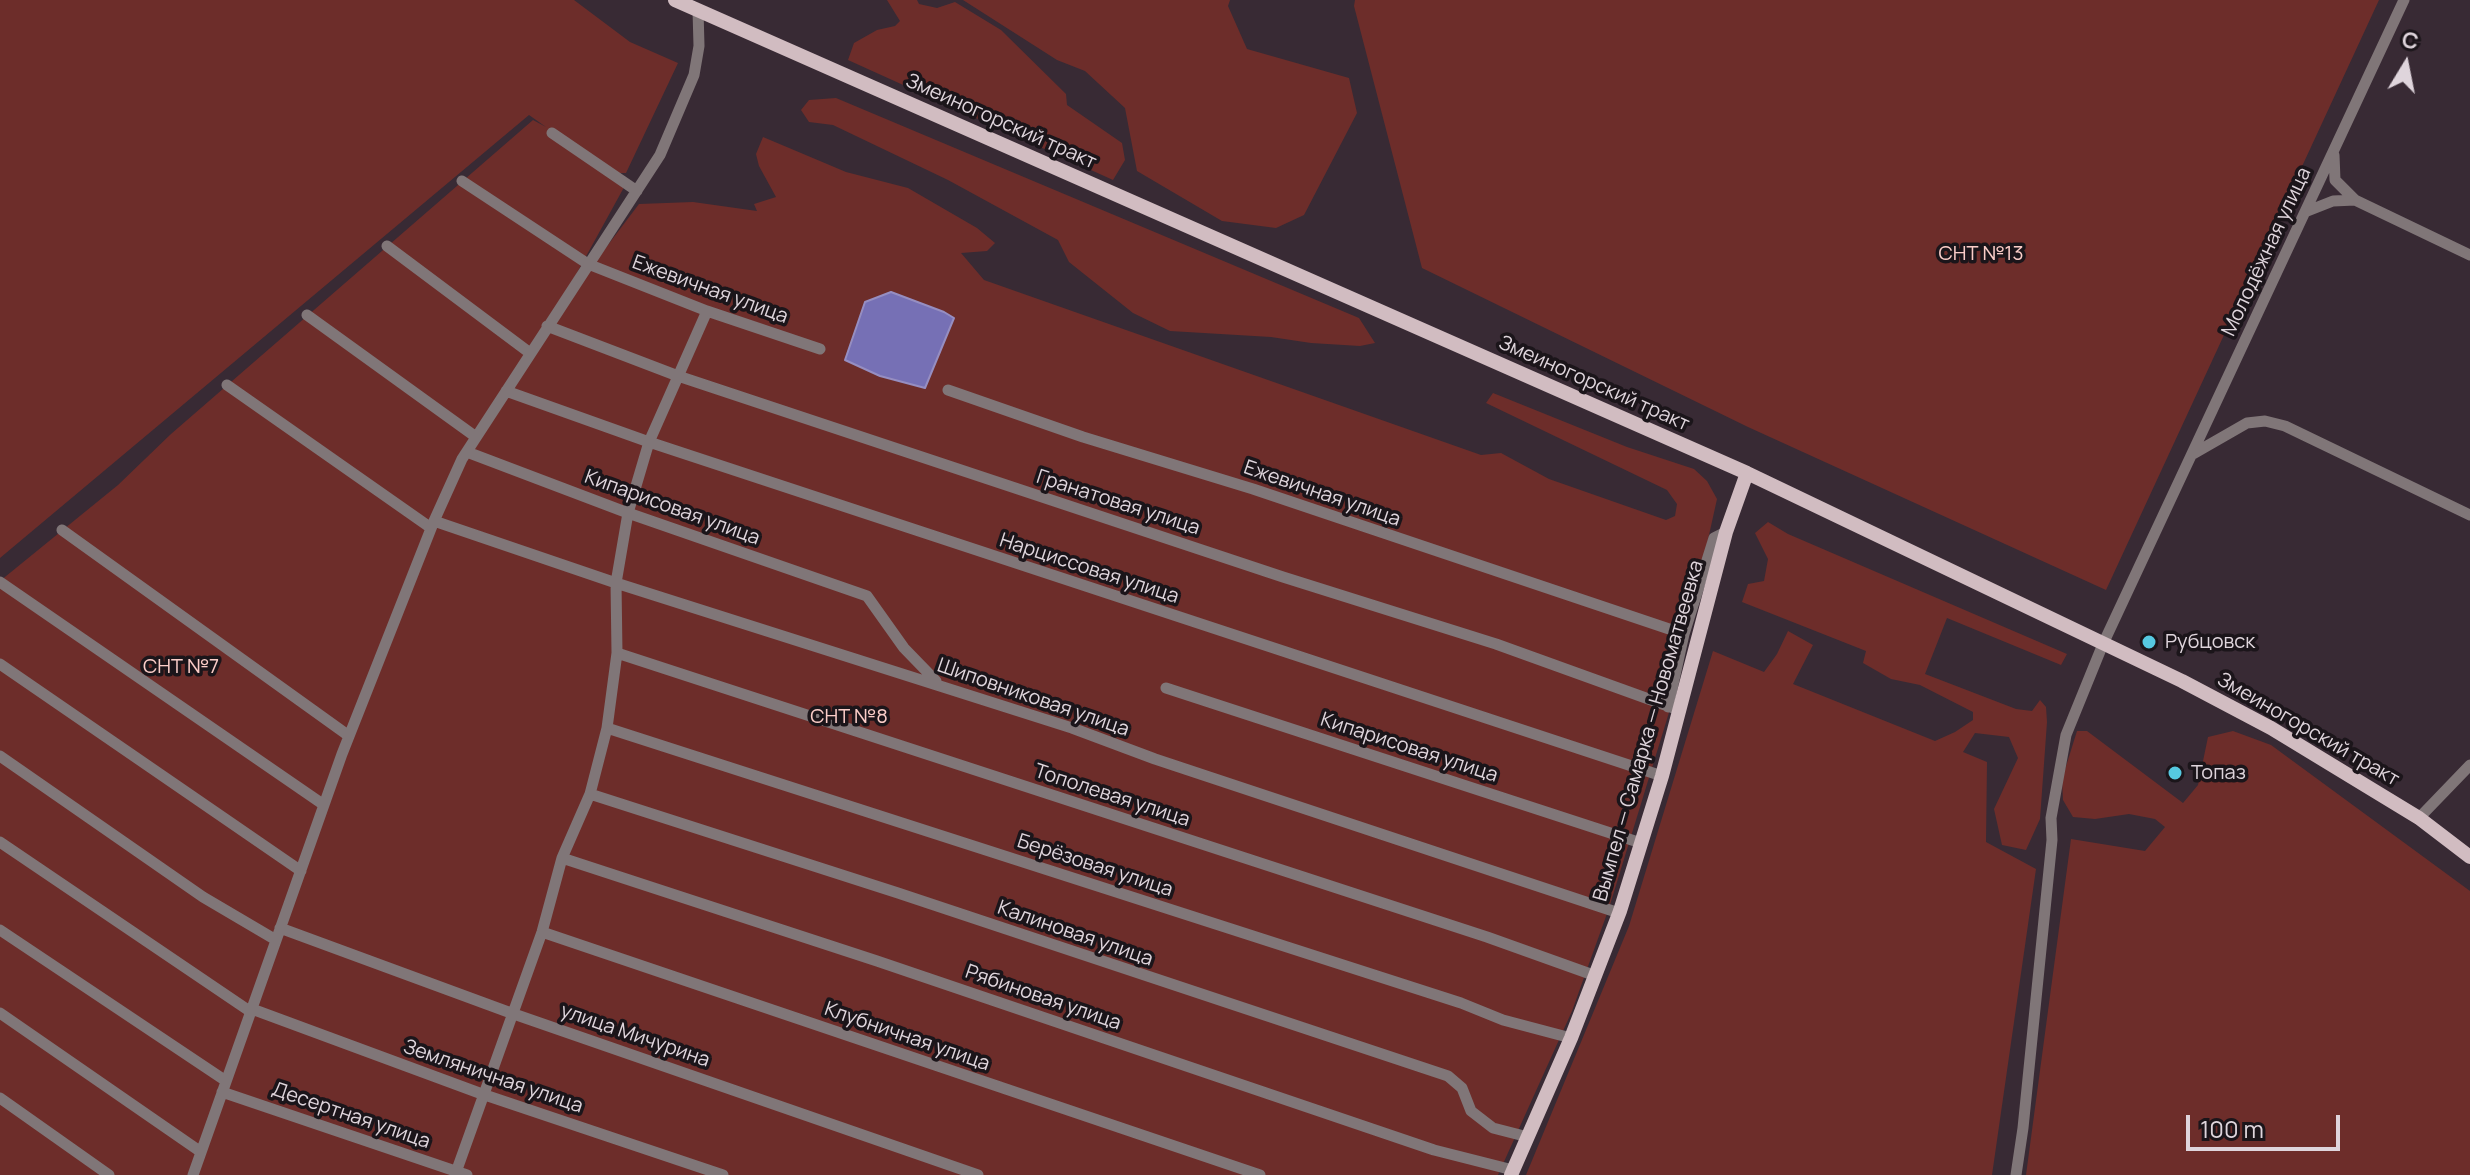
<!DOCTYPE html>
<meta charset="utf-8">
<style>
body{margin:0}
#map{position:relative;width:2470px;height:1175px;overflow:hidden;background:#382a34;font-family:Manrope,sans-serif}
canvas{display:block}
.north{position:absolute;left:2366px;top:24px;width:80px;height:80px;-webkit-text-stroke:6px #1b151a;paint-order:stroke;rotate:10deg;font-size:22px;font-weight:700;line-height:32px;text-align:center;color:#dfd5dc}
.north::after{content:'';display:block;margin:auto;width:28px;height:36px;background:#dfd5dc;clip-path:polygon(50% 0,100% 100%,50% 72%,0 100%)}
.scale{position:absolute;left:2186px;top:1115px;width:154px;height:36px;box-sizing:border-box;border:4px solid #dfd5dc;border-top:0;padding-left:10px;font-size:24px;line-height:28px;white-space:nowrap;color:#dfd5dc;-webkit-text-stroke:6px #1b151a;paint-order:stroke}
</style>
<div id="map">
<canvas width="2470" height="1175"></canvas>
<div class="north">С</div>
<div class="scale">100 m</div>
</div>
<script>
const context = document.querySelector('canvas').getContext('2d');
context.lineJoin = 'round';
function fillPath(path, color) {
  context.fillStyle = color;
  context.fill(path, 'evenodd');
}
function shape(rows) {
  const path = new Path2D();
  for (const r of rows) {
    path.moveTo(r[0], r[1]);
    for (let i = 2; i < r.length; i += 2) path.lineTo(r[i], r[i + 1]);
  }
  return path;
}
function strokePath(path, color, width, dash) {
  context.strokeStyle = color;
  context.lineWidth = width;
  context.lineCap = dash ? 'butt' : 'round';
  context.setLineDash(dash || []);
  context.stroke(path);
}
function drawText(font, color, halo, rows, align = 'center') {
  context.font = font + ' Manrope,sans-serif';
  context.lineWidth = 7;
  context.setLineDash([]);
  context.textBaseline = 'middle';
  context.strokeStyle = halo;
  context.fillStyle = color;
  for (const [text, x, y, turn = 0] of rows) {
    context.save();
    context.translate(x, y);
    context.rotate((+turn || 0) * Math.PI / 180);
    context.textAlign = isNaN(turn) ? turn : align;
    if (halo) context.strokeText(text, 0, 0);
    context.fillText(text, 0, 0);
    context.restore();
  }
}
const green = shape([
 [0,0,574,0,630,42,678,63,626,173,619,173,628,180,551,320,639,204,693,202,757,211,754,204,776,197,759,166,756,154,763,137,846,172,908,188,977,228,995,243,987,251,961,253,984,280,1481,455,1501,453,1549,479,1666,520,1675,516,1677,504,1667,490,1486,403,1493,393,1627,447,1694,469,1707,481,1717,499,1671,706,1609,908,1572,1011,1498,1175,0,1175,0,581,118,485,171,434,533,120,546,127,529,115,0,558],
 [887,0,917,0,919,4,937,8,955,2,1001,30,1066,94,1067,105,1122,143,1125,160,1113,180,848,60,854,43,877,30,895,26,900,21],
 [963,0,1230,0,1228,6,1247,49,1349,78,1357,113,1304,215,1276,228,1222,221,1137,171,1125,108,1085,71,1057,60],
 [1355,0,2379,0,2106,590,1748,427,1422,268,1354,6],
 [836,98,1359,318,1375,343,1360,346,1311,343,1271,337,1170,331,1133,313,1069,262,1058,240,948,180,833,125,809,122,801,110,809,100],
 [1768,522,1788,534,2067,654,2061,665,1947,618,1925,674,2016,709,2032,711,2040,700,2046,707,2047,722,2040,819,2026,850,2002,845,1994,809,2018,758,2009,737,1975,733,1963,752,1987,762,1986,842,2036,869,1992,1175,1526,1175,1629,926,1713,651,1764,672,1777,654,1788,631,1813,645,1793,684,1935,741,1955,732,1973,720,1973,712,1920,685,1891,679,1863,663,1866,651,1742,602,1748,584,1764,581,1768,559,1755,533],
 [2077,731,2087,731,2183,803,2198,785,2208,737,2233,731,2271,745,2470,891,2470,1175,2026,1175,2071,839,2145,851,2165,827,2155,819,2129,814,2095,819,2073,817,2063,800,2062,779]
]);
const water = shape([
 [891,292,944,312,954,318,925,388,880,376,845,360,865,302,891,292]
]);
const minor = shape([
 [552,133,637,191],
 [2334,155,2335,180,2355,200,2470,255],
 [462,181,588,264,707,311,820,349],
 [2305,212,2333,201,2355,200],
 [387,246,530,353],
 [307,315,476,437],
 [547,326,678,376,1283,577,1496,644,1679,710],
 [227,385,431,528],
 [948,390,1083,437,1253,489,1684,634],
 [506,391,649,442,1662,776],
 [467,452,628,513,867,596,904,648,936,681],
 [2193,454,2247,423,2265,421,2285,426,2470,515],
 [434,521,616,583,1072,728,1155,759,1619,913],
 [62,530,349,736],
 [0,582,324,805],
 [617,653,1487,937,1596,976],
 [0,664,301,871],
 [1166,688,1641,843],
 [1668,707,1684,634,1714,538,1726,532],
 [607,728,1461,1003,1503,1020,1571,1038],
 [0,756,203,897,276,940],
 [590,794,898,893,1448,1076,1462,1088,1471,1111,1493,1128,1528,1137],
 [2419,818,2470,765],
 [0,842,251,1012],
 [562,858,877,961,1434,1150,1513,1170],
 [280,928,511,1013,978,1175],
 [0,930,226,1081],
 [542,932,1260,1175],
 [252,1009,482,1094,723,1175],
 [0,1013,201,1152],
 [222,1092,467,1175],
 [0,1098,109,1175],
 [193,1175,342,754,434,521,462,459,660,155,694,75,699,46,698,10],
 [455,1175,542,932,562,858,590,794,607,728,617,653,616,583,628,513,649,442,707,311],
 [2016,1175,2023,1128,2052,840,2051,818,2066,735,2103,644,2404,0]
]);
const major = shape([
 [675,0,1747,473,2182,681,2271,728,2419,818,2470,857],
 [1511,1175,1571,1038,1620,911,1662,776,1726,532,1747,473]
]);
const markers = [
 [2149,642,8,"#56c9e1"],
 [2175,773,8,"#56c9e1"]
];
const streetNames = [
 ["Змеиногорский тракт",1001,122,24],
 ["Молодёжная улица",2267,252,-65],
 ["Ежевичная улица",710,290,20],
 ["Змеиногорский тракт",1594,384,24],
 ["Ежевичная улица",1322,494,19],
 ["Гранатовая улица",1118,503,18],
 ["Кипарисовая улица",672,508,20],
 ["Нарциссовая улица",1089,569,18],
 ["Шиповниковая улица",1033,698,19],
 ["Змеиногорский тракт",2308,730,30],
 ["Вымпел — Самарка — Новоматвеевка",1649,731,-74],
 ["Кипарисовая улица",1409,748,18],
 ["Тополевая улица",1112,796,18],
 ["Берёзовая улица",1095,866,18],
 ["Калиновая улица",1075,934,19],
 ["Рябиновая улица",1043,998,19],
 ["улица Мичурина",635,1036,19],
 ["Клубничная улица",907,1037,19],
 ["Земляничная улица",493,1077,19],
 ["Десертная улица",351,1116,19]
];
const parkNames = [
 ["СНТ №13",1981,254],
 ["СНТ №7",181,667],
 ["СНТ №8",849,717]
];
const poiNames = [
 ["Рубцовск",2165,642],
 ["Топаз",2191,773]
];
fillPath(green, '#6d2d2a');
fillPath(water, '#7670b5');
strokePath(water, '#968ec1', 2);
strokePath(minor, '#807678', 11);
strokePath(major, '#d1bcc1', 14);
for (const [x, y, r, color] of markers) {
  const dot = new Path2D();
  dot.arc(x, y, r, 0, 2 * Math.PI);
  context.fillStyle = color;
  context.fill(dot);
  strokePath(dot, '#1b151a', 3);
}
drawText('20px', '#dfd5dc', '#1b151a', streetNames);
drawText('20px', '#fbcdc8', '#1b151a', parkNames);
drawText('20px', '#dfd5dc', '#1b151a', poiNames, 'left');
</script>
